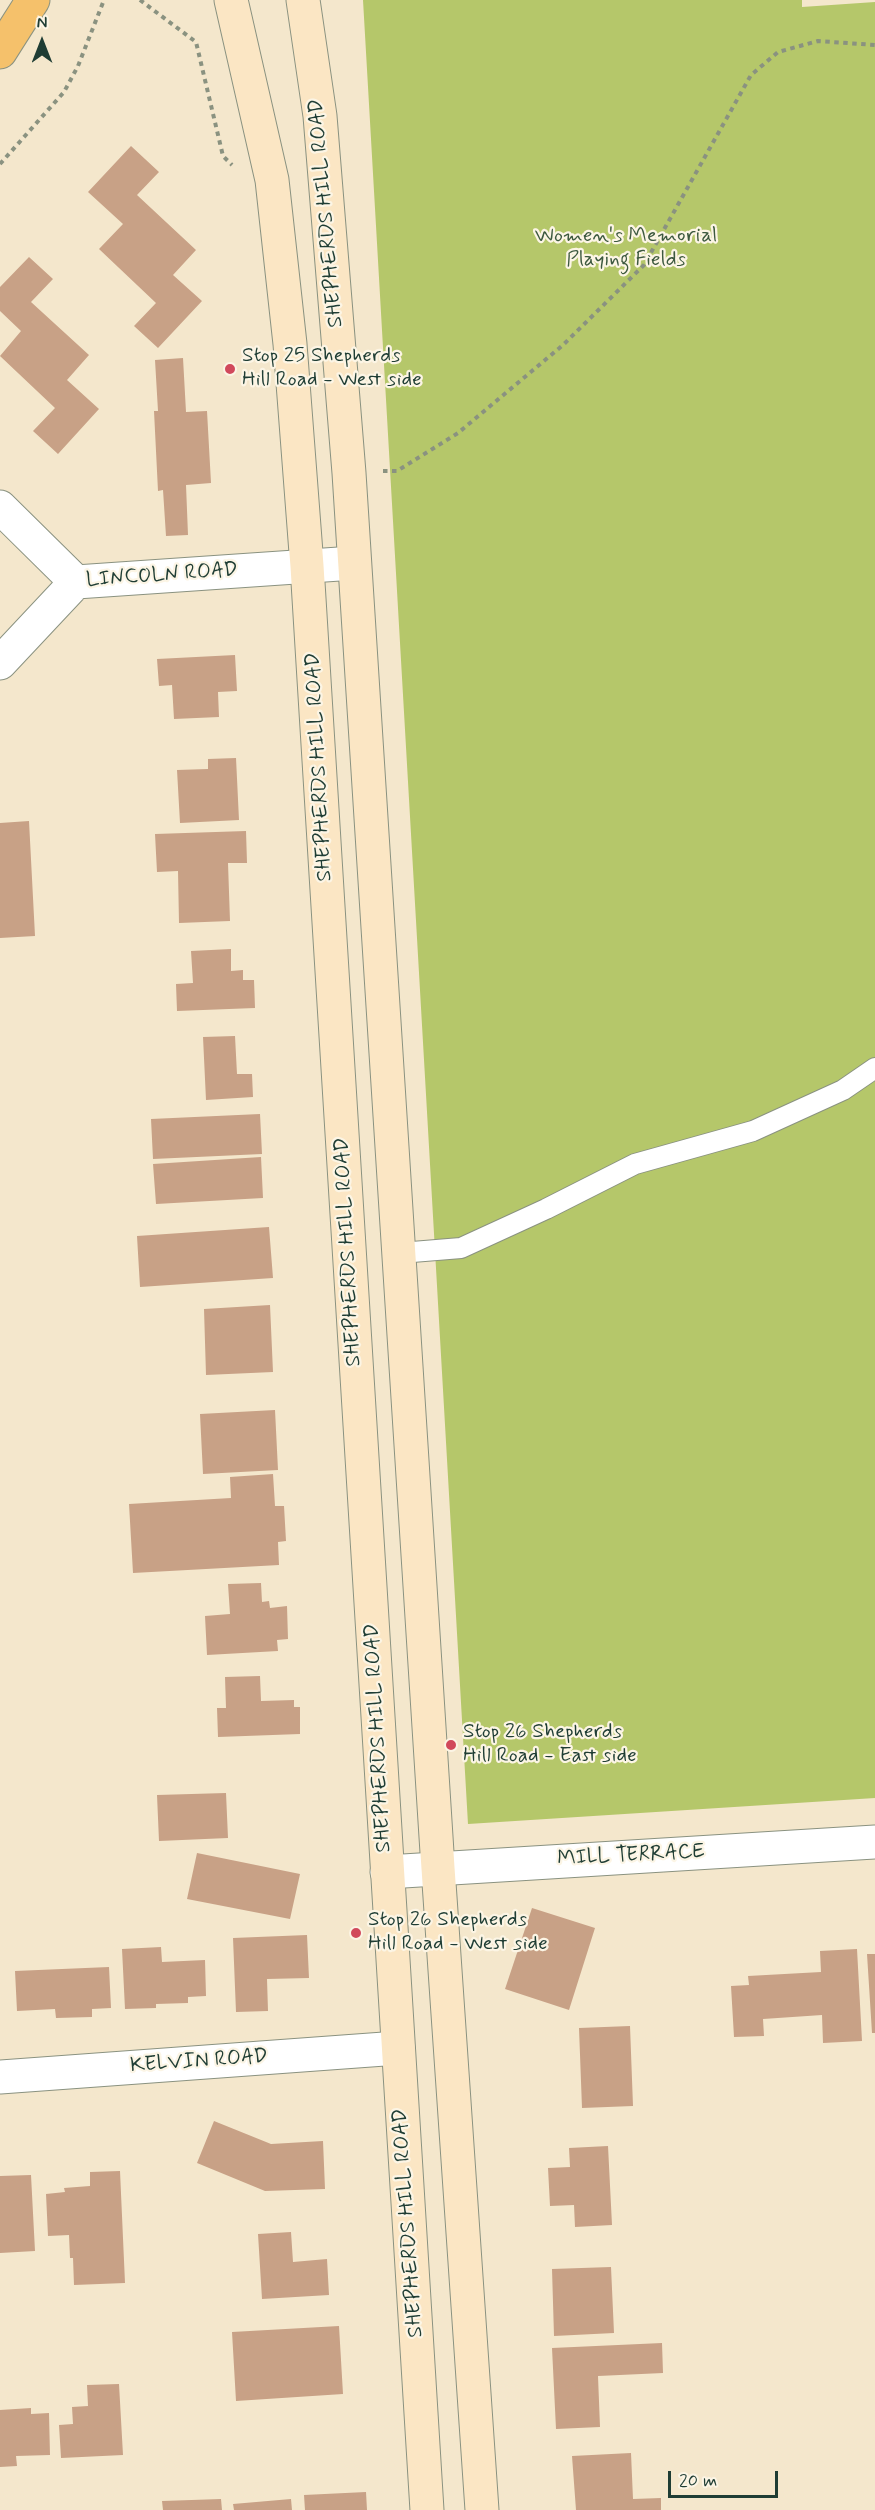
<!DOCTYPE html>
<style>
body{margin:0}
#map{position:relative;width:875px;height:2510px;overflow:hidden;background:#f4e7cc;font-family:Mynerve,sans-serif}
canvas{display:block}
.north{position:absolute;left:12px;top:12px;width:60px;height:60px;-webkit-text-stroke:4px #fcf5e5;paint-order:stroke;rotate:0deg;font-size:16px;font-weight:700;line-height:24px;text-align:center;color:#1f3d34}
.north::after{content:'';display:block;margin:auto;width:21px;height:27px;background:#1f3d34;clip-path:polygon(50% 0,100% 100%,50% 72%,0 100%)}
.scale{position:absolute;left:668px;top:2471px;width:110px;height:27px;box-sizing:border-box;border:3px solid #1f3d34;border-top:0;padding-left:8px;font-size:18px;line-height:21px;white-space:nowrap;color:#1f3d34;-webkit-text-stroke:4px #fcf5e5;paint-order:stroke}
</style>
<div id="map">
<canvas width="875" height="2510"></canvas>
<div class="north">N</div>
<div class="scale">20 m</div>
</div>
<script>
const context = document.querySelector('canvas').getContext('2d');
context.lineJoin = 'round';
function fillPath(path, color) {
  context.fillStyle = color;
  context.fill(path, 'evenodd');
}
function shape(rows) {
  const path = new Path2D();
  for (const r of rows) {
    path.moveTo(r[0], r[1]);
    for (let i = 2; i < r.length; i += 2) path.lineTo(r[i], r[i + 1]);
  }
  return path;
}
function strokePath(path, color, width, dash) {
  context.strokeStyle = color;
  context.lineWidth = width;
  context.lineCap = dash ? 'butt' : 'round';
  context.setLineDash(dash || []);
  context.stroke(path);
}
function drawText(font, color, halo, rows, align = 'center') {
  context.font = font + ' Mynerve,sans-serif';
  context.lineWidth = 4.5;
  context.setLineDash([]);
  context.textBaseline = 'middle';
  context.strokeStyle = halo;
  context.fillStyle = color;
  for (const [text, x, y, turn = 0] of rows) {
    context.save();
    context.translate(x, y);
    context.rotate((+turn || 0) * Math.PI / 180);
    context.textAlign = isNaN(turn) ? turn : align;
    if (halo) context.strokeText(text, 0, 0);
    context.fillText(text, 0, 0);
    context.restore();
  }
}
const green = shape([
 [363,0,802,0,802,7,875,2,875,1798,468,1824]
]);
const building = shape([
 [131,146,159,172,137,195,196,250,173,275,202,301,158,348,134,326,156,303,99,249,123,224,88,192],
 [29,257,53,279,31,302,89,355,67,380,99,409,58,454,33,431,55,408,0,356,21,331,0,311,0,287],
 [183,358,186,412,207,411,211,483,186,485,188,535,166,536,163,490,158,491,154,411,158,411,155,360],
 [235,655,237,691,218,692,219,717,174,719,172,685,159,686,157,659],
 [236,758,239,820,180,823,177,770,208,769,208,759],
 [29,821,35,936,0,938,0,823],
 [246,831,247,863,228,863,230,921,179,923,178,871,157,872,155,834],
 [231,949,231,971,243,970,243,980,254,980,255,1008,177,1011,176,984,193,983,191,951],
 [235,1036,237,1074,252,1074,253,1097,206,1100,203,1037],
 [260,1114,262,1154,153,1159,151,1119],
 [261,1157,263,1198,156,1204,153,1164],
 [269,1227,273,1278,140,1287,137,1236],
 [270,1305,273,1372,206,1375,204,1309],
 [275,1410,278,1470,203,1474,200,1414],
 [273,1474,275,1506,284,1506,286,1541,278,1542,279,1565,133,1573,129,1504,231,1498,230,1477],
 [261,1583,262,1602,269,1601,270,1608,287,1606,288,1639,277,1640,278,1651,207,1655,205,1616,230,1614,228,1584],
 [260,1676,261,1701,294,1700,294,1707,300,1707,300,1734,218,1737,217,1708,226,1708,225,1677],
 [226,1793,228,1838,159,1841,157,1795],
 [197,1853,300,1874,290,1919,187,1899],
 [532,1908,595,1928,569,2010,505,1989],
 [307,1935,309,1978,267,1979,268,2011,236,2012,233,1938],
 [161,1947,162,1962,205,1960,206,1996,188,1997,188,2003,156,2004,156,2008,125,2009,122,1949],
 [857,1949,862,2041,823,2043,822,2015,763,2019,764,2036,734,2037,731,1986,749,1985,748,1976,821,1972,820,1951],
 [867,1954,875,1954,875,2033,872,2033],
 [109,1967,111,2008,92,2009,92,2017,56,2018,55,2009,17,2011,15,1971],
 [630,2026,633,2106,582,2108,579,2028],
 [214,2121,271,2144,323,2141,325,2189,265,2191,197,2163],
 [608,2146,612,2225,575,2227,574,2205,550,2206,548,2168,570,2167,569,2148],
 [120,2171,125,2283,74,2285,73,2258,70,2258,69,2235,48,2236,46,2194,65,2192,64,2188,90,2186,90,2172],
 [31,2175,35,2251,0,2253,0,2176],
 [291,2232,293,2262,327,2259,329,2295,262,2299,258,2234],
 [611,2267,614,2333,554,2336,552,2269],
 [339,2326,343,2394,236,2401,232,2332],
 [662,2343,663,2373,598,2376,600,2427,556,2429,552,2348],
 [119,2384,123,2455,61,2458,59,2425,73,2424,72,2407,88,2406,87,2385],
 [31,2408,31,2414,49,2413,50,2455,16,2456,17,2466,0,2467,0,2410],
 [631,2453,633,2499,661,2498,661,2510,576,2510,572,2456],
 [366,2492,367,2510,305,2510,304,2495],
 [221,2499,222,2510,163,2510,162,2501],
 [291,2499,292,2510,234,2510,233,2504]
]);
const path = shape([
 [140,0,196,42,223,156,232,165],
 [0,164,64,92,78,66,104,0],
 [383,471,397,471,458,433,563,345,644,265,751,75,778,52,818,41,875,45]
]);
const service = shape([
 [400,1253,461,1248,546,1209,635,1164,753,1131,843,1090,875,1068]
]);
const minor = shape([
 [0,507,76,582,354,563],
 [0,663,76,582],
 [387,1872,875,1842],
 [0,2077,398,2048]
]);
const secondary = shape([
 [231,0,272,180,290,344,307,566,427,2510],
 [303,0,320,116,349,473,438,1868,482,2510]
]);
const trunk = shape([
 [0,52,33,0]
]);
const markers = [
 [230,369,6,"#d1495b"],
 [451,1745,6,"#d1495b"],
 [356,1933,6,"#d1495b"]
];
const streetNames = [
 ["SHEPHERDS HILL ROAD",327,213,-95],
 ["LINCOLN ROAD",162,576,-4],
 ["SHEPHERDS HILL ROAD",320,767,-93],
 ["SHEPHERDS HILL ROAD",349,1252,-93],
 ["SHEPHERDS HILL ROAD",379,1738,-93],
 ["MILL TERRACE",631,1856,-3],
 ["KELVIN ROAD",199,2062,-4],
 ["SHEPHERDS HILL ROAD",409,2223,-94]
];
const parkNames = [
 ["Women's Memorial",626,237],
 ["Playing Fields",626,261]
];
const poiNames = [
 ["Stop 25 Shepherds",242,357],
 ["Hill Road - West side",242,381],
 ["Stop 26 Shepherds",463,1733],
 ["Hill Road - East side",463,1757],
 ["Stop 26 Shepherds",368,1921],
 ["Hill Road - West side",368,1945]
];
fillPath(green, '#b5c76a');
fillPath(building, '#c8a186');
strokePath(service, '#8a9280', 22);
strokePath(minor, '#8a9280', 35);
strokePath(secondary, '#8a9280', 35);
strokePath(trunk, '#8a9280', 35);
strokePath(path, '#8a9280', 4, [4.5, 4.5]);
strokePath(service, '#fff', 20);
strokePath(minor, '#fff', 33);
strokePath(secondary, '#fbe6c4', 33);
strokePath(trunk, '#f5c16b', 33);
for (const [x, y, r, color] of markers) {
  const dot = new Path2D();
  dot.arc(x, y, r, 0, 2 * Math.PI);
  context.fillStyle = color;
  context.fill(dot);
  strokePath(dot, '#fcf5e5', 2);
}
drawText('21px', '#1f3d34', '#fcf5e5', streetNames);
drawText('21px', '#3d593f', '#fcf5e5', parkNames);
drawText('21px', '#1f3d34', '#fcf5e5', poiNames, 'left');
</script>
